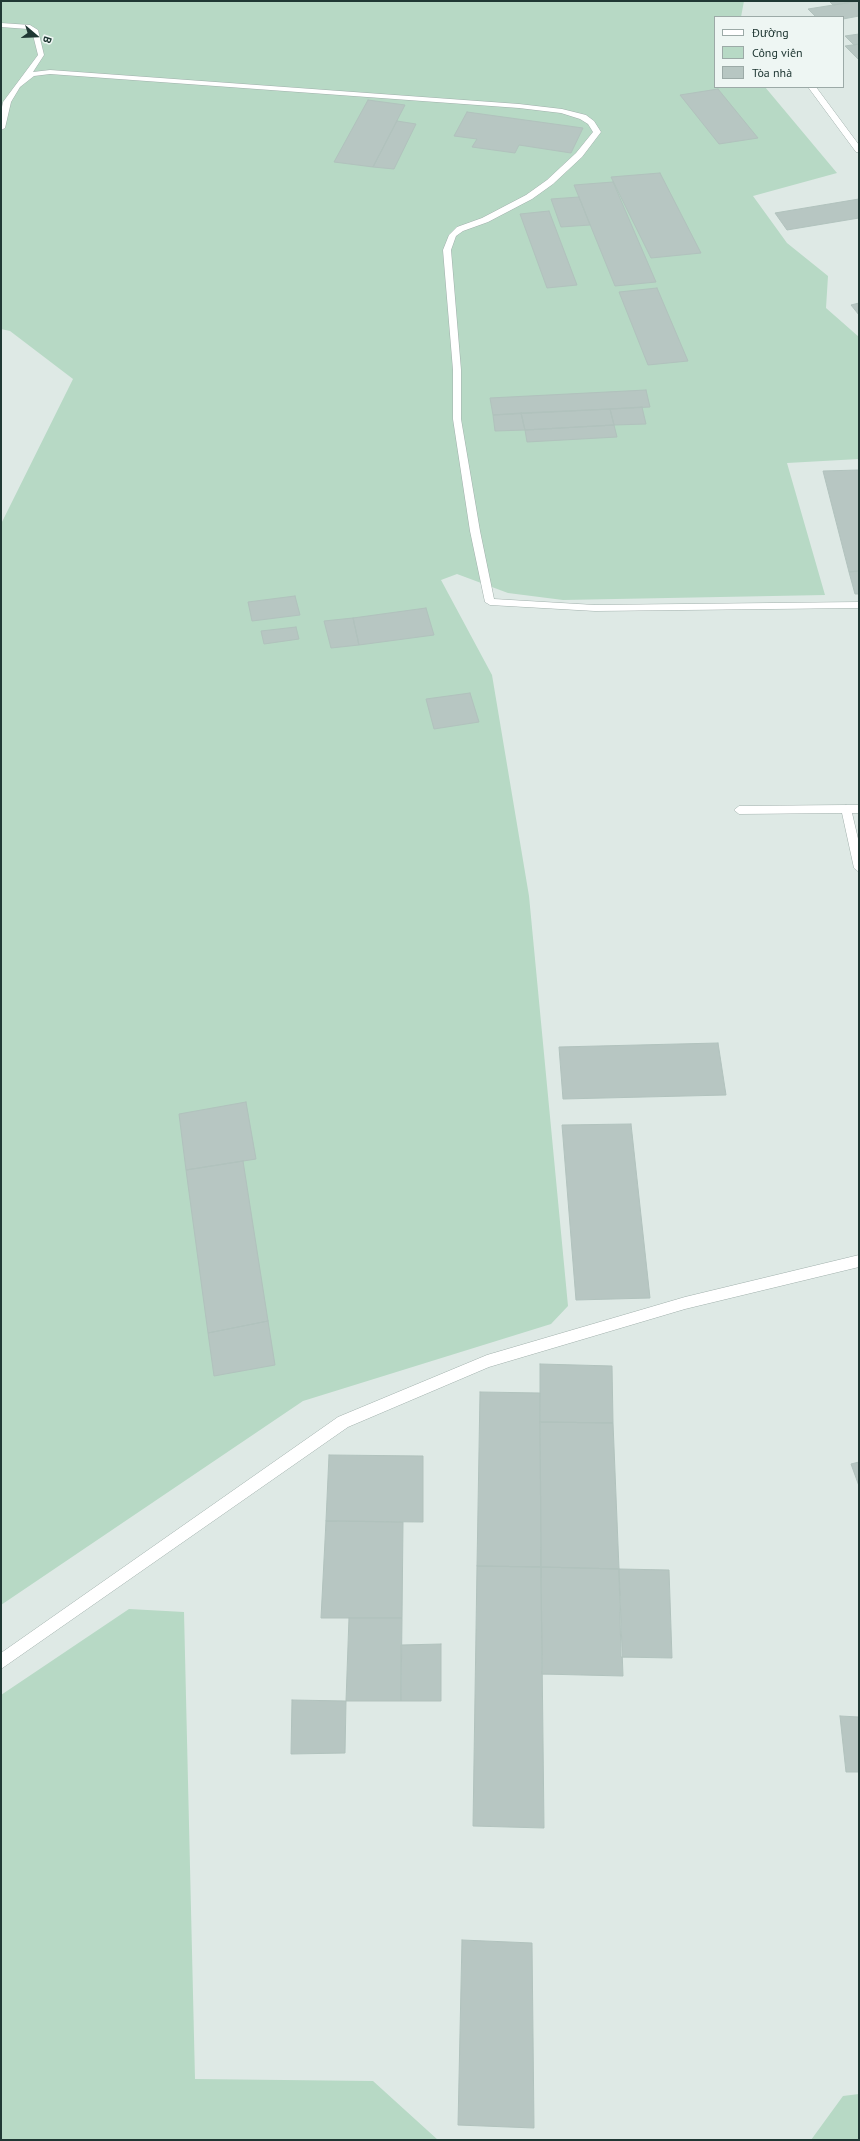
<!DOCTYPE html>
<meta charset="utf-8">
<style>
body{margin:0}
#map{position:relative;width:860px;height:2141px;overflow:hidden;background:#dee9e5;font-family:"PT Sans",sans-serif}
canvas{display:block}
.frame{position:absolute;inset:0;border:2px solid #203834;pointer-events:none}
.legend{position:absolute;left:714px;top:16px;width:130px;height:72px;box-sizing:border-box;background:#eef6f3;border:1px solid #9caaa7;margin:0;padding:5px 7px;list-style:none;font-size:12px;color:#203834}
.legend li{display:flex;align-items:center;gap:8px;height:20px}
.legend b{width:20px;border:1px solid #9caaa7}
.north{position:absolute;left:16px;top:16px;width:40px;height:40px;-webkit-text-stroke:3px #eef6f3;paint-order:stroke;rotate:109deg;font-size:11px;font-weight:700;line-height:16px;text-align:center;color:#203834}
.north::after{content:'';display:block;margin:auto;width:14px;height:18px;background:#203834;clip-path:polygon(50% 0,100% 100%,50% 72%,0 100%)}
</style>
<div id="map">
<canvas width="860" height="2141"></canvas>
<div class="frame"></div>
<ul class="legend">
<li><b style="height:5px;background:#fff"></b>Đường</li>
<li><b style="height:11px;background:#b7d9c5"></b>Công viên</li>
<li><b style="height:11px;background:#b7c6c2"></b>Tòa nhà</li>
</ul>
<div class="north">B</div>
</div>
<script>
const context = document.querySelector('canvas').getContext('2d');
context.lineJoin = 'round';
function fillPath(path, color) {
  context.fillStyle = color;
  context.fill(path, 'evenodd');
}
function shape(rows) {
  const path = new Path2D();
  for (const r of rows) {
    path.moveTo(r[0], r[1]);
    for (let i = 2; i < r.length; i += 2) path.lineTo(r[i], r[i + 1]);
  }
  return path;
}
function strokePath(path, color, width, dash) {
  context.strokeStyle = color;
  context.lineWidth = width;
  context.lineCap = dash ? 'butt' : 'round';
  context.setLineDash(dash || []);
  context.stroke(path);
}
const green = shape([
 [1,1,744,1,741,17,715,17,715,87,765,87,837,173,753,196,787,243,828,276,826,308,859,337,859,459,787,463,825,595,563,600,508,593,457,574,441,580,492,675,529,896,568,1306,551,1324,303,1401,1,1605,1,524,73,379,10,331,1,329],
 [129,1609,184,1612,195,2079,373,2081,438,2140,1,2140,1,1695],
 [859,2094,859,2140,811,2140,843,2096]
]);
const building = shape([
 [829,1,859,1,833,5,829,1],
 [859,1,859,16,843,19,843,17,816,17,808,9,859,1],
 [859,34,859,44,854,45,845,36,859,34],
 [859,44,859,60,845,46,859,44],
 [718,89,758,138,719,144,680,95,718,89],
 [368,100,405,105,373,167,334,162,368,100],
 [467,112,583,128,571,153,519,145,515,153,472,147,477,139,454,136,467,112],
 [397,121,416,124,394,169,373,167,397,121],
 [660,173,701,253,651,258,611,177,660,173],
 [613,182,656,282,615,286,574,185,613,182],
 [579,197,590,225,561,227,551,199,579,197],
 [859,199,859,218,787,230,775,213,859,199],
 [549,211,577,285,547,288,520,214,549,211],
 [657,288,688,361,648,365,619,292,657,288],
 [859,303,859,315,851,305,859,303],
 [646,390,650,407,493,415,490,398,646,390],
 [642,407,646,424,614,425,610,409,642,407],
 [610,409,614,425,525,430,521,413,610,409],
 [521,413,525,430,495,431,493,415,521,413],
 [614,425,617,437,527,442,525,430,614,425],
 [859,470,859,571,849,572,823,471,859,470],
 [859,571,859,594,855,594,849,572,859,571],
 [295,596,300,615,252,621,248,602,295,596],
 [426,608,434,635,359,645,353,618,426,608],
 [353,618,359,645,331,648,324,621,353,618],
 [296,627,299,639,264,644,261,631,296,627],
 [470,693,479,722,434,729,426,699,470,693],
 [718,1043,726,1095,563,1099,559,1047,718,1043],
 [246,1102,256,1159,186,1170,179,1114,246,1102],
 [631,1124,650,1298,576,1300,562,1125,631,1124],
 [243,1161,268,1321,208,1333,186,1170,243,1161],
 [268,1321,275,1365,214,1376,208,1333,268,1321],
 [540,1364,612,1366,613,1423,540,1422,540,1364],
 [480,1392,540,1393,541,1567,477,1566,480,1392],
 [540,1422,613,1423,619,1569,541,1567,540,1422],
 [329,1455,423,1456,423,1522,326,1521,329,1455],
 [859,1462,859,1486,851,1464,859,1462],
 [326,1521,403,1522,402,1618,321,1618,326,1521],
 [477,1566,541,1567,544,1828,473,1826,477,1566],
 [541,1567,619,1569,623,1676,542,1674,541,1567],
 [619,1569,669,1570,672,1658,621,1657,619,1569],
 [349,1618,402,1618,401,1701,346,1701,349,1618],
 [441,1644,441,1701,401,1701,401,1645,441,1644],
 [292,1700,346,1701,345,1753,291,1754,292,1700],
 [840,1716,859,1717,859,1772,846,1772,840,1716],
 [462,1940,532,1943,534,2128,458,2125,462,1940]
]);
const minor = shape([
 [1,23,30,25,38,30,44,55,33,72,50,70,519,104,562,109,586,115,594,121,601,132,582,157,553,184,532,199,488,222,463,231,456,236,451,250,461,370,461,419,480,531,494,599,595,605,859,602,859,608,595,611,490,605,485,602,470,531,453,419,453,370,443,250,449,235,457,227,482,218,526,195,547,180,576,153,593,132,588,124,580,119,561,113,519,108,50,74,34,76,20,87,11,102,5,128,1,130,1,112,3,102,38,55,32,31,28,29,1,27,1,23],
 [808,87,816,87,859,145,859,152,856,152,808,87],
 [846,805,859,805,859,813,852,813,859,843,859,872,854,868,842,813,739,814,734,810,739,806,846,805],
 [859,1255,859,1267,685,1309,489,1367,348,1427,1,1669,1,1653,338,1417,487,1355,685,1297,859,1255]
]);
fillPath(green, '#b7d9c5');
fillPath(building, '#b7c6c2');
strokePath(building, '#b1c2bd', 1);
strokePath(minor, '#a1b0ac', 1);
fillPath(minor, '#fff');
</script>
